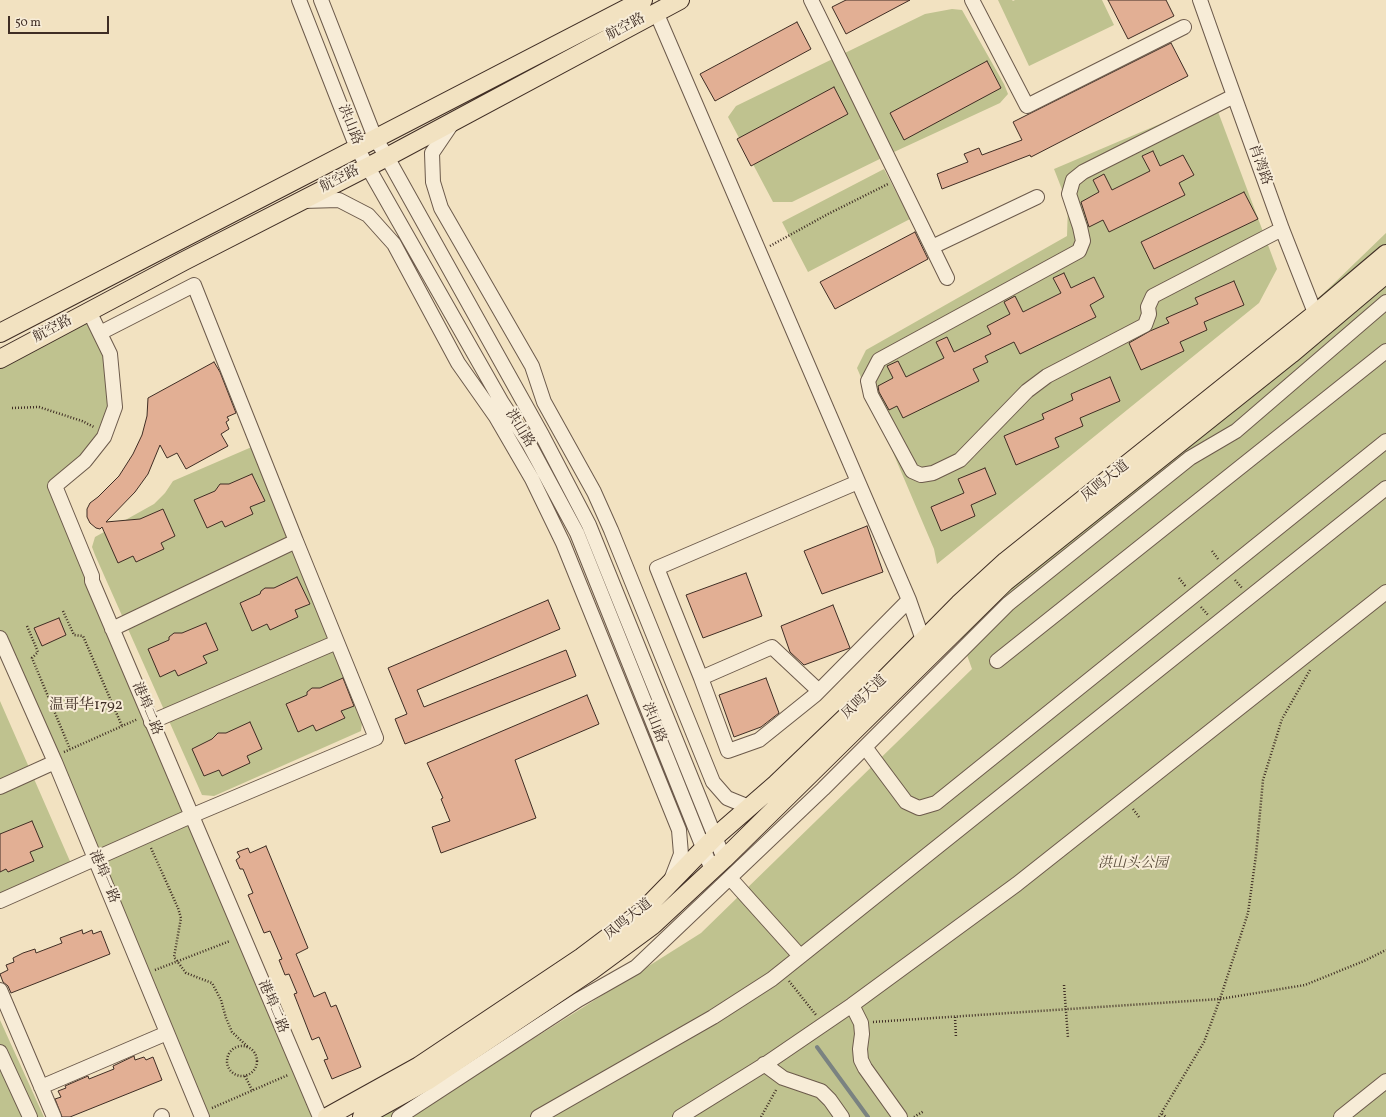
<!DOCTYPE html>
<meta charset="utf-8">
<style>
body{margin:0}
#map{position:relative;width:1386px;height:1117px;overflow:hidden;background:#f2e2c1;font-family:Vollkorn,serif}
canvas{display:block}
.scale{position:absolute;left:8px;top:16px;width:101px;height:18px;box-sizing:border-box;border:2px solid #3f2d24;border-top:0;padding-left:5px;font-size:12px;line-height:14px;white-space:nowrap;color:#3f2d24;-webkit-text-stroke:3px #f7ecd7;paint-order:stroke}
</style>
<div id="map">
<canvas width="1386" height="1117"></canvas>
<div class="scale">50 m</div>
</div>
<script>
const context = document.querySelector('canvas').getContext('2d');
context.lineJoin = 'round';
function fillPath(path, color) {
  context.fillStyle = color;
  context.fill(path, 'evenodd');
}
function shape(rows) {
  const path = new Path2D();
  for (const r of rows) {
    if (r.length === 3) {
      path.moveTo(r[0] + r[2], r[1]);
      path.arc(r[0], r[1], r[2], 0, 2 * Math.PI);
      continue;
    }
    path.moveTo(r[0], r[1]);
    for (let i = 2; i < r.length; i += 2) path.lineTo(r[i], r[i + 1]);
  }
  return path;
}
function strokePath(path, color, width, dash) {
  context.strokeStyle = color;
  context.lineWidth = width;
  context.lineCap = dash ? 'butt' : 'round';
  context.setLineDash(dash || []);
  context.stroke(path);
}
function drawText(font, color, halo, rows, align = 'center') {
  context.font = font + ' Vollkorn,"Noto Serif SC",serif';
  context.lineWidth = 4;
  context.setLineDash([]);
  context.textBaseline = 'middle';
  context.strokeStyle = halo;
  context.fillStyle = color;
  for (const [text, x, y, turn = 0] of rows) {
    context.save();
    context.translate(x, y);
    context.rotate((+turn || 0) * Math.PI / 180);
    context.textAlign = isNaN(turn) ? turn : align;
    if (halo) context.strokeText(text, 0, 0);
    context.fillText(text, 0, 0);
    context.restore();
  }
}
const green = shape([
 [998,0,1012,0,1013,1,1015,0,1102,0,1114,25,1029,66],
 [952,9,962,10,1004,84,1008,94,1000,103,894,152,792,202,773,202,728,117,736,106,925,14],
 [1214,101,1277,269,1259,303,937,564,934,549,857,368,866,350,1067,236,1068,205,1054,169],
 [884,169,910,219,808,272,782,222],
 [1386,233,1386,1117,363,1117,506,1056,701,933,972,669,958,630,1328,289],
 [89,311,110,354,115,407,104,437,55,486,320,1117,202,1117,0,638,0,359],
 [254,446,362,723,361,731,214,796,202,795,95,555,92,547,95,537,154,504,165,493,173,481],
 [0,701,76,875,0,907],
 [0,1020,44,1117,0,1117]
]);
const stream = shape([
 [817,1047,868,1117]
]);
const building = shape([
 [846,0,910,0,846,34,832,7,846,0],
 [1108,0,1166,0,1174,16,1128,39,1108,0],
 [797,22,811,49,715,101,700,74,797,22],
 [1171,43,1188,76,1031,157,1030,155,942,189,937,174,968,162,964,154,979,148,982,155,1022,140,1013,122,1171,43],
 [987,61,1001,88,904,140,890,113,987,61],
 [834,87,848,114,751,166,737,139,834,87],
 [1153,151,1160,166,1183,155,1194,175,1179,183,1185,195,1109,232,1103,220,1089,227,1081,202,1099,192,1093,180,1104,174,1112,190,1150,171,1142,156,1153,151],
 [1244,192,1258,219,1154,269,1141,242,1244,192],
 [915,232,928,259,835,309,820,282,915,232],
 [1064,273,1071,288,1094,277,1104,297,1090,305,1096,317,1020,354,1014,342,985,356,988,362,973,369,979,381,903,418,897,406,889,410,879,392,878,386,893,378,887,366,898,361,906,377,944,358,936,342,947,337,954,352,991,334,987,326,1010,314,1004,302,1015,296,1023,312,1061,293,1053,278,1064,273],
 [1234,281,1244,305,1204,322,1207,330,1180,342,1184,351,1141,370,1129,343,1150,331,1169,323,1166,318,1198,304,1195,298,1234,281],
 [214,362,220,372,236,413,227,417,229,420,226,422,229,429,221,434,228,446,186,469,177,453,167,458,160,445,148,474,135,492,106,522,140,519,163,509,175,536,161,543,164,549,136,562,133,556,118,563,102,527,100,529,96,528,90,523,87,517,87,509,90,503,98,497,119,476,133,454,142,435,147,416,148,398,214,362],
 [1110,377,1120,401,1080,418,1083,426,1055,438,1059,447,1016,465,1004,436,1044,419,1042,414,1073,400,1071,394,1110,377],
 [985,468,996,494,971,505,975,516,941,531,931,507,964,493,958,479,985,468],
 [252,474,265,501,250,507,253,514,225,527,222,521,207,528,194,500,215,491,220,484,229,484,252,474],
 [867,526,883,572,822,594,804,551,867,526],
 [746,573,762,616,703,638,686,595,746,573],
 [297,577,310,604,295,610,298,617,270,630,267,624,252,631,240,603,260,594,261,591,265,588,274,588,297,577],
 [548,600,560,629,417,690,424,707,566,650,576,676,405,744,395,719,407,714,388,668,548,600],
 [833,605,850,648,804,665,790,652,781,626,833,605],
 [59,618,66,635,42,646,34,628,59,618],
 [206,623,218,650,203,656,207,663,178,676,175,670,160,677,148,649,169,640,169,637,174,633,182,633,206,623],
 [343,678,354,706,341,711,345,718,316,731,313,725,298,732,286,704,307,695,307,692,312,688,320,688,343,678],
 [766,678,779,713,761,727,734,737,719,695,766,678],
 [587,695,599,724,515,760,536,818,441,853,432,827,450,821,441,799,443,798,427,763,587,695],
 [250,722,262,749,247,756,250,763,222,776,219,770,204,776,192,749,212,739,218,733,226,733,250,722],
 [32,821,43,847,30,852,34,861,8,872,6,869,0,872,0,834,32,821],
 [266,846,308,948,296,954,314,997,325,992,331,1007,336,1005,361,1067,332,1079,324,1060,328,1059,319,1037,312,1040,294,994,297,993,289,974,285,975,279,960,282,959,270,931,264,933,248,895,253,893,243,869,240,869,236,860,240,857,237,852,248,848,250,853,266,846],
 [82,930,83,934,92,930,93,934,101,931,110,954,11,993,8,986,3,982,0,974,8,970,6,965,14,962,13,958,23,953,35,949,36,953,62,943,60,938,82,930],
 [134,1056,135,1060,144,1057,146,1060,153,1057,162,1080,70,1117,62,1117,55,1099,61,1097,58,1091,66,1088,65,1086,88,1076,89,1079,114,1069,113,1066,134,1056]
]);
const path = shape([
 [770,246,828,214,888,184],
 [12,408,39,407,82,421,94,427],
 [1212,551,1218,559],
 [1179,578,1186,587],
 [1235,580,1242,588],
 [1201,607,1208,615],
 [63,611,74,635,83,636,122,726],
 [27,626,38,652,32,658,70,749],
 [64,752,138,719],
 [1133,809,1139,817],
 [151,848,178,908,181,918,174,957,186,973,212,983,221,1000,226,1018,232,1032,248,1047],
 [155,970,230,941],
 [789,981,816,1015],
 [1064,985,1068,1038],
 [955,1017,956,1038],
 [873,1022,1220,999,1305,985,1364,961,1386,950],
 [242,1061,15],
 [245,1076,252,1090],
 [212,1108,288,1075],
 [1162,1114,1166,1117],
 [761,1117,776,1090],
 [914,1117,924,1111],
 [1159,1117,1204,1042,1220,999,1248,913,1256,855,1263,780,1282,719,1310,670]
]);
const minor = shape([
 [299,0,357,148,501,401,529,444,577,533,712,870],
 [321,0,375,138,387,157,542,435,589,525,724,859],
 [811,0,947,278],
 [972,0,1027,106,1184,27],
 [1200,0,1223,65,1282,229,1319,323],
 [656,12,909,600,923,640],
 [1234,96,1083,172,1073,180,1069,194,1080,227,1083,241,1079,251,879,360,868,381,871,395,912,471,921,475,933,473,960,460,1027,391,1047,376,1145,325,1149,314,1148,307,1153,296,1282,229],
 [453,122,432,153,433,182,441,208,532,366,544,402,594,492,611,530,713,782,727,798,749,807],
 [303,201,339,200,368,215,394,244,458,363,496,417,532,479,563,543,679,830,681,854,671,880],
 [932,247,1037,197],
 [89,311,110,354,115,407,104,437,85,461,55,486,92,576,92,581,320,1117],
 [100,333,194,285,296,541],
 [0,638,55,762,202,1117],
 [997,661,1386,351],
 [701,678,657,568,858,482],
 [819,691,772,647,701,678,728,751,759,740,815,695,909,600],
 [151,722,337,642],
 [865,747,906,802,919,808,936,803,1386,441],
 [0,787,55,762],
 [730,878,800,956],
 [0,901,191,816,376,738,296,541,112,629],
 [0,990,54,1117],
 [852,1005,861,1023,862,1034,860,1049,861,1060,865,1068,900,1117],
 [0,1052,30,1117],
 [764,1064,783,1078,821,1091,830,1100,842,1117],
 [41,1087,167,1033],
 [161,1117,162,1116],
 [399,1117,578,1000,636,967,823,789,1008,604,1190,458,1236,431,1386,302],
 [538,1117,713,1017,772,979,1386,488],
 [680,1117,767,1063,852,1005,1017,884,1386,592],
 [1341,1117,1386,1081]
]);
const major = shape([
 [0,333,643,0],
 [0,359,184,261,387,157,680,0],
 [327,1117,419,1066,582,957,643,911,715,837,776,784,872,692,959,604,1006,561,1315,314,1386,254],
 [362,1117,427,1081,592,970,653,925,724,859,1005,582,1291,354,1386,274]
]);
const streetNames = [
 ["航空路",626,28,-28],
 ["洪山路",349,125,68],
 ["肖湾路",1259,165,70],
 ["航空路",340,180,-27],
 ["航空路",53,330,-28],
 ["洪山路",519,429,58],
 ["凤鸣大道",1106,482,-39],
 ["凤鸣大道",865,698,-44],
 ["港埠二路",146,709,67],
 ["洪山路",653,723,68],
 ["港埠一路",103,877,67],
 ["凤鸣大道",629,920,-39],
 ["港埠二路",272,1007,67]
];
const parkNames = [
 ["洪山头公园",1133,864]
];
const neighbourhoodNames = [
 ["温哥华1792",86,706]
];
fillPath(green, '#bfc28f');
strokePath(stream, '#7a8281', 4);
fillPath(building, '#e2af94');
strokePath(building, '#3f2d24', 1);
strokePath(minor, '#6c5a4b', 16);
strokePath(major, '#3f2d24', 20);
strokePath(path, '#3f2d24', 2.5, [1, 2]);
strokePath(minor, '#f7ecd7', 14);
strokePath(major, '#f2e2c1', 18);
drawText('14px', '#3f2d24', '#f7ecd7', streetNames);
drawText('italic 14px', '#594b39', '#f7ecd7', parkNames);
drawText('15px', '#3f2d24', '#f7ecd7', neighbourhoodNames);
</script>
